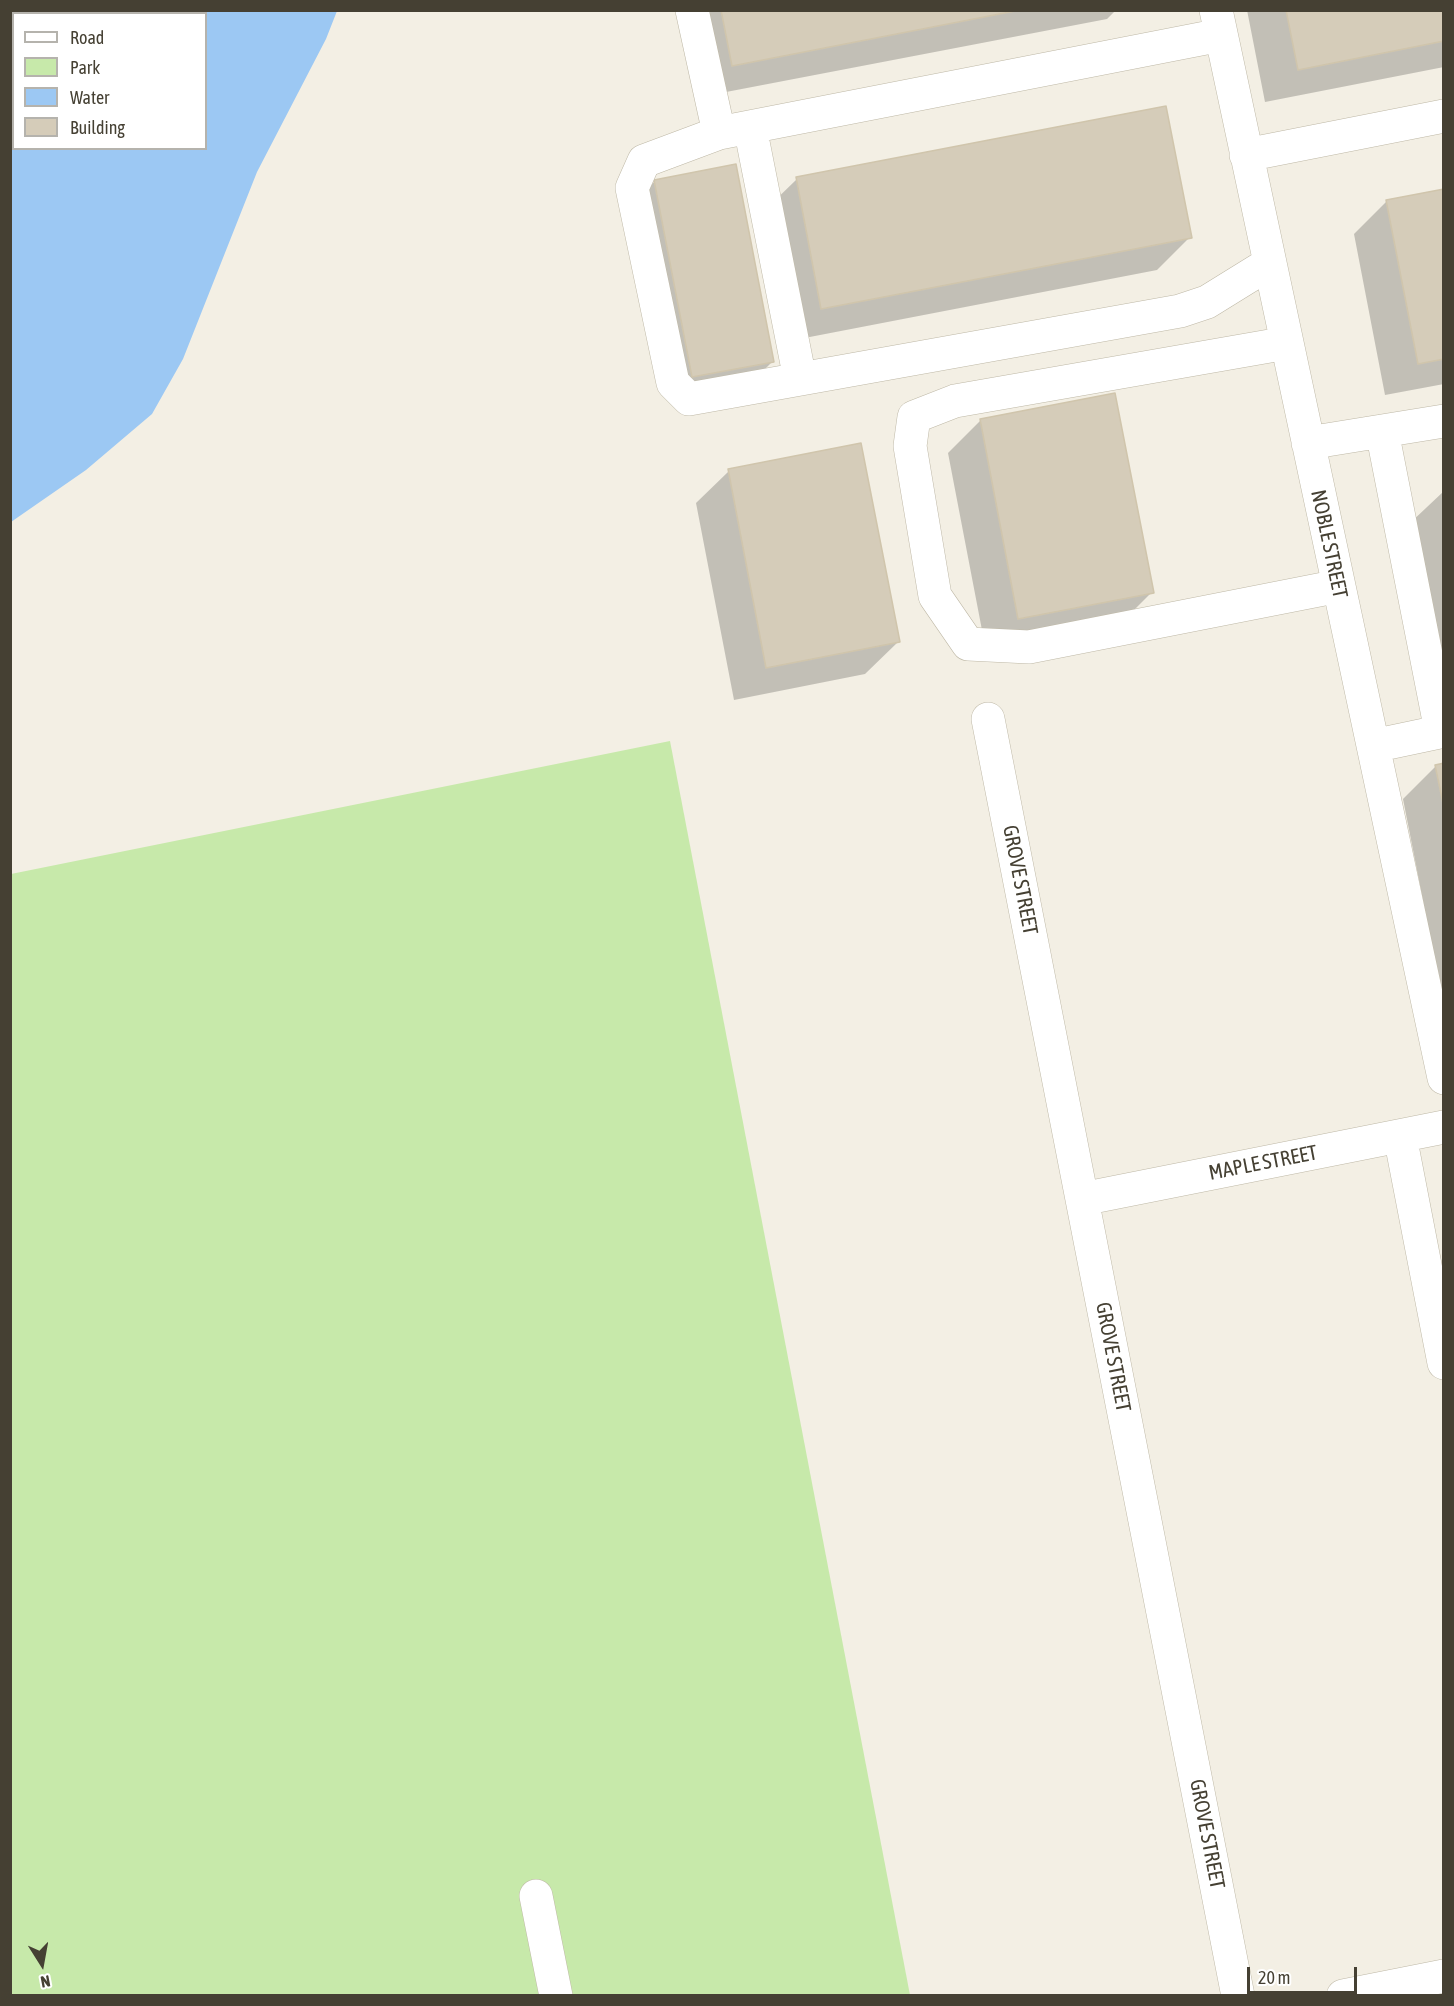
<!DOCTYPE html>
<style>
body{margin:0}
#map{position:relative;width:1454px;height:2006px;overflow:hidden;background:#f3efe4;font-family:"Asap Condensed",sans-serif}
canvas{display:block}
.frame{position:absolute;inset:0;border:12px solid #454033;pointer-events:none}
.legend{position:absolute;left:12px;top:12px;width:195px;height:138px;box-sizing:border-box;background:#fff;border:2px solid #b5b3ad;margin:0;padding:8px 10px;list-style:none;font-size:18px;color:#454033}
.legend li{display:flex;align-items:center;gap:12px;height:30px}
.legend b{width:30px;border:2px solid #b5b3ad}
.north{position:absolute;left:12px;top:1934px;width:60px;height:60px;-webkit-text-stroke:4px #fff;paint-order:stroke;rotate:169deg;font-size:16px;font-weight:700;line-height:24px;text-align:center;color:#454033}
.north::after{content:'';display:block;margin:auto;width:21px;height:27px;background:#454033;clip-path:polygon(50% 0,100% 100%,50% 72%,0 100%)}
.scale{position:absolute;left:1247px;top:1967px;width:110px;height:27px;box-sizing:border-box;border:3px solid #454033;border-top:0;padding-left:8px;font-size:18px;line-height:21px;white-space:nowrap;color:#454033;-webkit-text-stroke:4px #fff;paint-order:stroke}
</style>
<div id="map">
<canvas width="1454" height="2006"></canvas>
<div class="frame"></div>
<ul class="legend">
<li><b style="height:8px;background:#fff"></b>Road</li>
<li><b style="height:16px;background:#c7e9aa"></b>Park</li>
<li><b style="height:16px;background:#9cc8f3"></b>Water</li>
<li><b style="height:16px;background:#d5ccb9"></b>Building</li>
</ul>
<div class="north">N</div>
<div class="scale">20 m</div>
</div>
<script>
const context = document.querySelector('canvas').getContext('2d');
context.lineJoin = 'round';
function fillPath(path, color) {
  context.fillStyle = color;
  context.fill(path, 'evenodd');
}
function shape(rows) {
  const path = new Path2D();
  for (const r of rows) {
    path.moveTo(r[0], r[1]);
    for (let i = 2; i < r.length; i += 2) path.lineTo(r[i], r[i + 1]);
  }
  return path;
}
function strokePath(path, color, width, dash) {
  context.strokeStyle = color;
  context.lineWidth = width;
  context.lineCap = dash ? 'butt' : 'round';
  context.setLineDash(dash || []);
  context.stroke(path);
}
function drawText(font, color, halo, rows, align = 'center') {
  context.font = font + ' "Asap Condensed",sans-serif';
  context.lineWidth = 4.5;
  context.setLineDash([]);
  context.textBaseline = 'middle';
  context.strokeStyle = halo;
  context.fillStyle = color;
  for (const [text, x, y, turn = 0] of rows) {
    context.save();
    context.translate(x, y);
    context.rotate((+turn || 0) * Math.PI / 180);
    context.textAlign = isNaN(turn) ? turn : align;
    if (halo) context.strokeText(text, 0, 0);
    context.fillText(text, 0, 0);
    context.restore();
  }
}
const green = shape([
 [670,741,910,1995,11,1996,11,874]
]);
const water = shape([
 [11,10,337,11,326,39,257,172,183,359,152,414,86,470,11,522],
 [14,14,206,14,206,148,14,148]
]);
const shadow = shape([
 [683,10,1116,10,1107,19,700,97],
 [1247,10,1444,10,1444,67,1265,102],
 [797,179,1190,237,1157,270,789,341,764,211],
 [655,181,773,361,748,386,667,401,630,207],
 [1444,190,1444,384,1385,395,1354,234,1386,202],
 [980,421,1152,592,1119,625,986,651,948,453],
 [729,471,898,642,865,674,734,700,696,503],
 [1444,491,1444,685,1409,524],
 [1444,765,1444,1002,1443,1002,1403,799,1436,766]
]);
const building = shape([
 [721,10,1020,10,732,66,721,10],
 [1286,10,1444,10,1444,41,1298,70,1286,10],
 [1166,106,1192,238,821,309,796,177,1166,106],
 [736,164,774,362,692,377,654,180,736,164],
 [1444,189,1444,359,1418,364,1386,200,1444,189],
 [1115,393,1154,593,1018,619,980,419,1115,393],
 [861,443,900,642,766,668,728,469,861,443],
 [1444,763,1444,808,1435,765,1444,763]
]);
const minor = shape([
 [692,10,719,133],
 [1216,10,1444,1078],
 [1221,35,719,133,644,161,632,188,673,383,689,399,1180,311,1207,302,1270,263],
 [750,127,800,379],
 [1246,155,1444,116],
 [1287,343,955,401,914,417,910,446,935,596,968,644,1029,647,1339,586],
 [1382,431,1441,731],
 [1308,443,1444,421],
 [988,719,1238,1996],
 [1373,746,1444,731],
 [1400,1136,1444,1363],
 [1082,1199,1444,1127],
 [536,1896,556,1996],
 [1343,1996,1444,1976]
]);
const streetNames = [
 ["NOBLE STREET",1329,544,78],
 ["GROVE STREET",1020,880,79],
 ["MAPLE STREET",1263,1163,-11],
 ["GROVE STREET",1113,1357,79],
 ["GROVE STREET",1207,1834,79]
];
fillPath(green, '#c7e9aa');
fillPath(water, '#9cc8f3');
fillPath(shadow, '#0003');
fillPath(building, '#d5ccb9');
strokePath(building, '#d0c5ac', 1.5);
strokePath(minor, '#beb8a6', 34);
strokePath(minor, '#fff', 33);
drawText('21px', '#454033', '#fff', streetNames);
</script>
